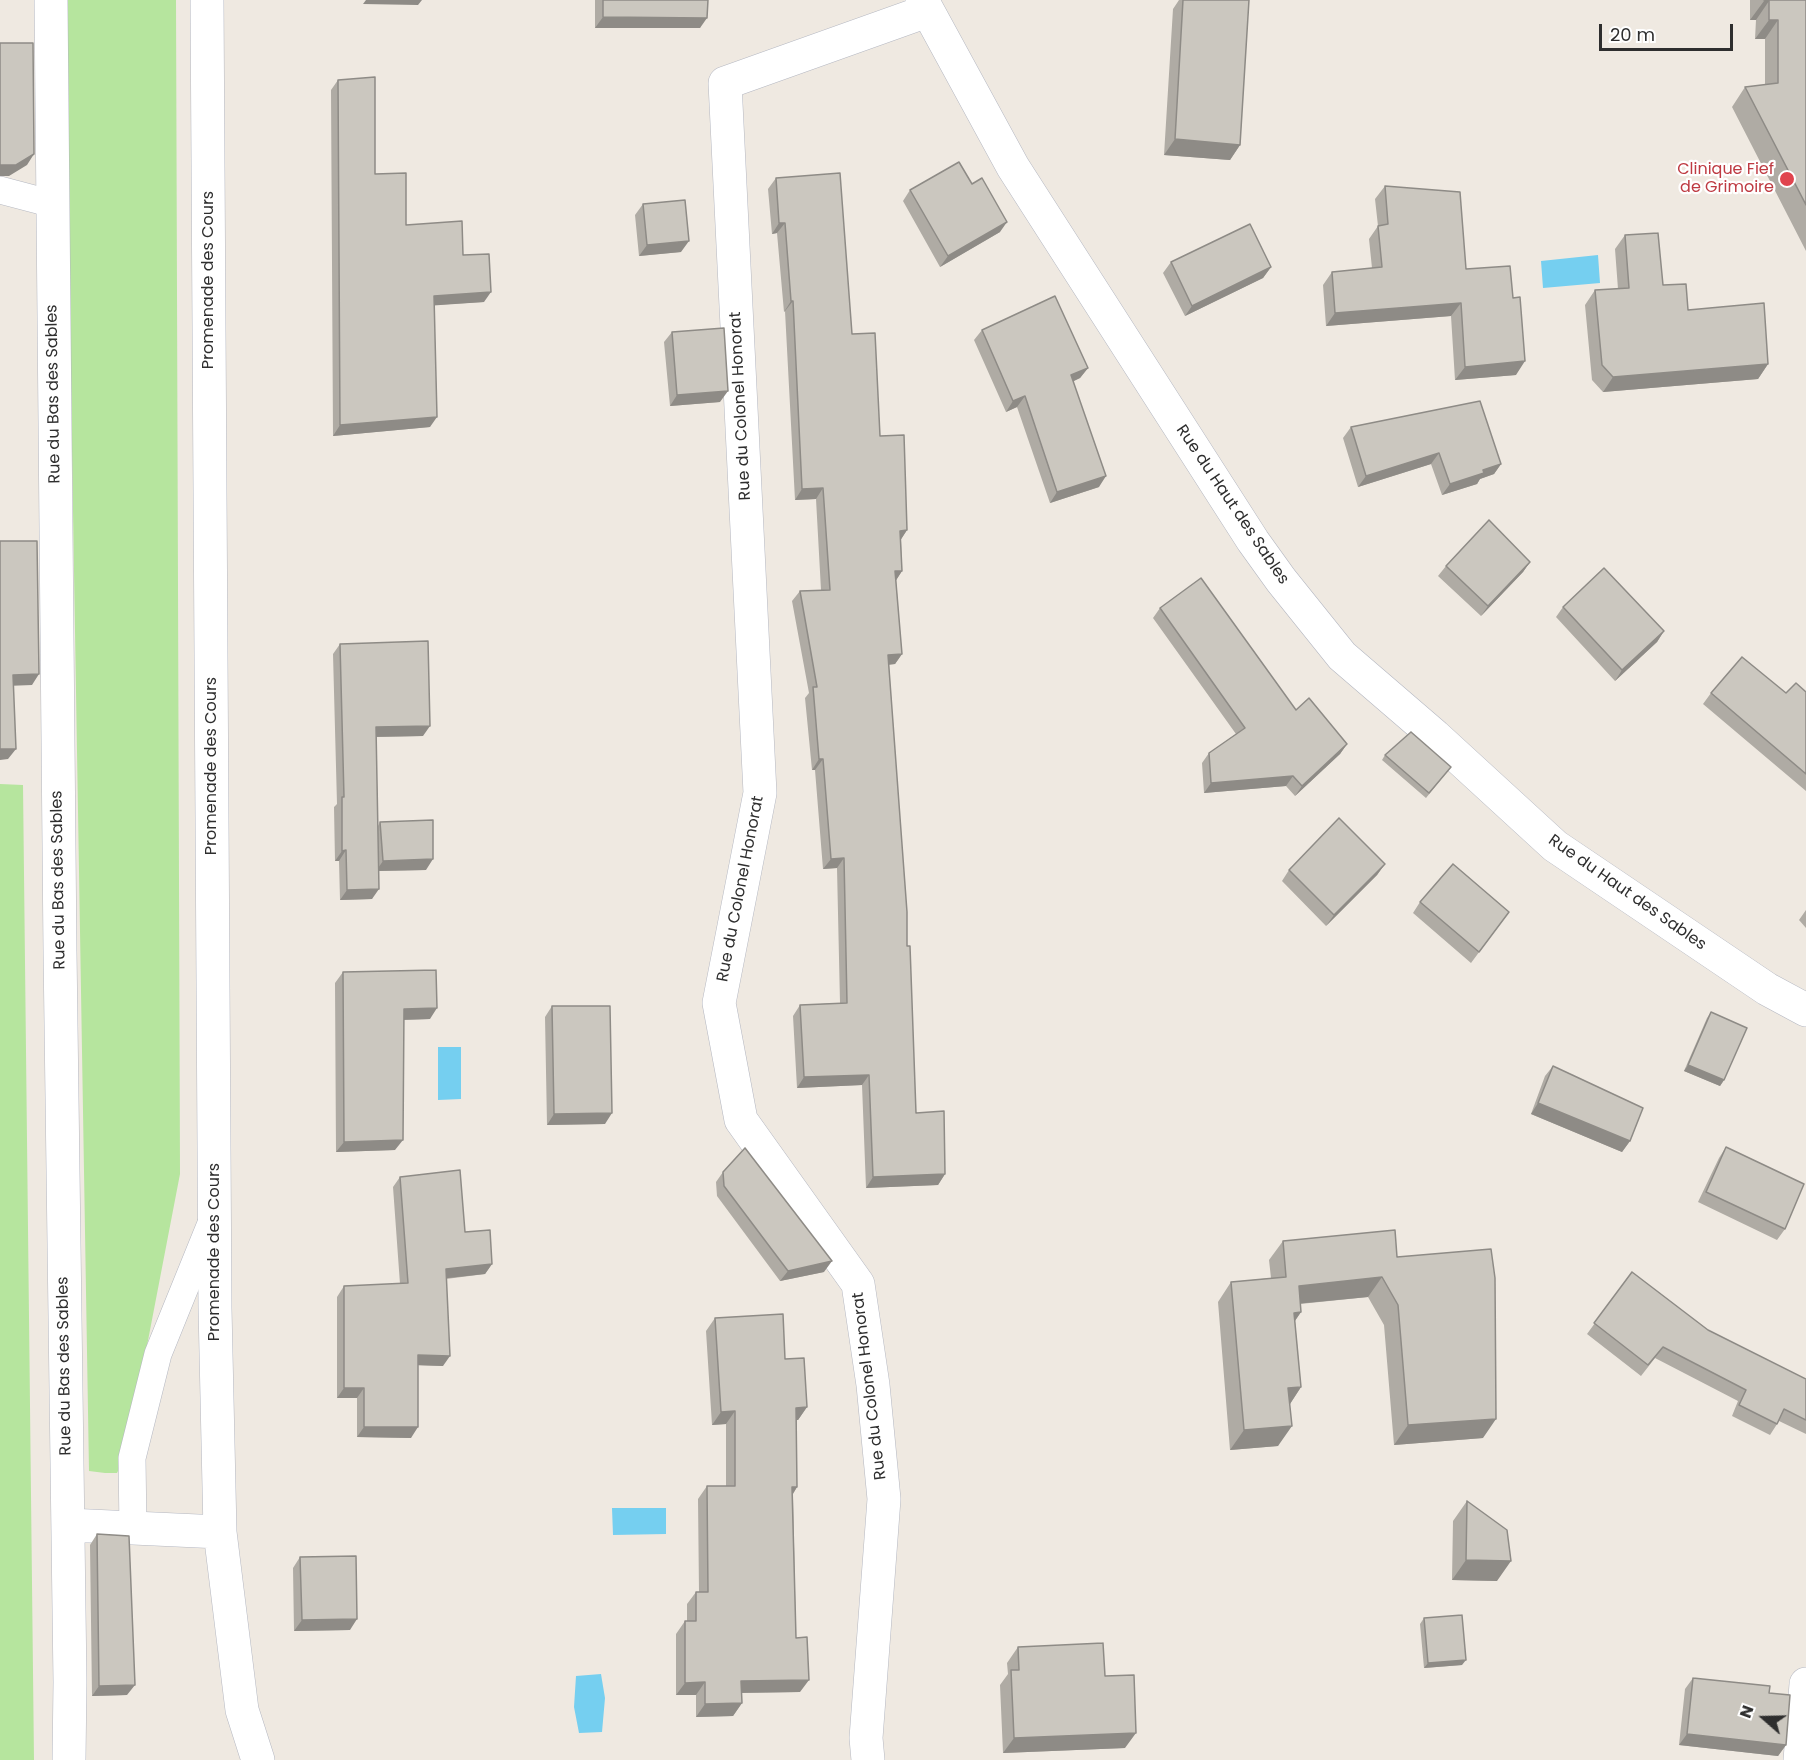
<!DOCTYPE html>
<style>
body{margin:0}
#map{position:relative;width:1806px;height:1760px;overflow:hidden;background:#efe9e1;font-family:Poppins,sans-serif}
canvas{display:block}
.north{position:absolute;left:1734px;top:1688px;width:60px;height:60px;-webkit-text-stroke:4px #fff;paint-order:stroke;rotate:290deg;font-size:16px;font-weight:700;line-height:24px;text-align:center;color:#2e2e2e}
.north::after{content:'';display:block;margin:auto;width:21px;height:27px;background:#2e2e2e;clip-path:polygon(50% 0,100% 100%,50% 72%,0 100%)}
.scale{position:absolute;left:1599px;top:24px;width:134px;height:27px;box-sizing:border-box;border:3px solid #2e2e2e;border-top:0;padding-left:8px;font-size:18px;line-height:21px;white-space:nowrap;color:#2e2e2e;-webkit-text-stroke:4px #fff;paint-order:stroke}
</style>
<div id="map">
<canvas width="1806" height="1760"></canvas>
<div class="north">N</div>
<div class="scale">20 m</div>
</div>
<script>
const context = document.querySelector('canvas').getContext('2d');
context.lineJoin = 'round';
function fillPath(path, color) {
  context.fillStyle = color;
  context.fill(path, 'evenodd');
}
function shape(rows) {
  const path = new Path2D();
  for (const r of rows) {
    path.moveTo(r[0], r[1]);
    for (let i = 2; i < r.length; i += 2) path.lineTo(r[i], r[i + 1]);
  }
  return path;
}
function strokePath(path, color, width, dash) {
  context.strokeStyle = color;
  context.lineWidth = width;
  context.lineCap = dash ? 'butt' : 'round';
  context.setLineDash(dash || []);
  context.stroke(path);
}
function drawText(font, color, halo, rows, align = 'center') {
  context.font = font + ' Poppins,sans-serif';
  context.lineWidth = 4.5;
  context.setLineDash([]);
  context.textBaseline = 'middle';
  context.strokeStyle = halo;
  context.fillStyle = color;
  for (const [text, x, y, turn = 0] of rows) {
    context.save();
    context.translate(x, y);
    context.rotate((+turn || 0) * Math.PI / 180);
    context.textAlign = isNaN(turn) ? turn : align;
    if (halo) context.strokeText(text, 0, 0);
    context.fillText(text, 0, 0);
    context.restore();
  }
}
const green = shape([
 [67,0,176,0,180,1174,126,1455,117,1473,105,1473,89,1471,69,271],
 [0,784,23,785,34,1760,0,1760]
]);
const water = shape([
 [1598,255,1600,283,1543,288,1541,261],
 [438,1047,461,1047,461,1099,438,1100],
 [612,1508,666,1508,666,1534,613,1535],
 [601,1674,605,1698,602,1732,579,1733,574,1707,576,1676]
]);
const service = shape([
 [0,190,53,204],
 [133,1529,132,1458,158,1354,212,1221]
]);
const minor = shape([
 [51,0,60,951,70,1682,69,1760],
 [207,0,215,1308,220,1532,242,1710,258,1760],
 [922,0,1013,167,1253,541,1281,580,1342,656,1435,736,1555,846,1767,989,1806,1010],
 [68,1525,220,1532],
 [868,1760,866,1738,884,1499,873,1385,858,1284,741,1120,719,1003,760,793,725,83,927,11],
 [1800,1760,1806,1684]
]);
const wall = shape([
 [595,0,708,0,700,28,595,28],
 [1179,0,1249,0,1240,145,1230,160,1164,155,1173,9],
 [1750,0,1806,0,1806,251,1732,107,1745,87,1765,85,1765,39,1755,39,1756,20,1750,20],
 [338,80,375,174,406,225,463,255,484,302,434,305,430,427,333,436,331,90],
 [776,178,852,334,880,436,907,530,901,539,902,571,896,580,902,654,895,664,889,665,907,946,916,1113,945,1174,938,1185,866,1188,862,1085,797,1088,793,1016,800,1005,840,1003,837,868,823,869,815,770,812,770,805,698,809,693,792,601,800,591,821,590,816,499,795,500,785,311,784,312,777,233,772,234,768,189],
 [1385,186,1466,269,1516,375,1455,380,1451,316,1326,326,1323,285,1332,272,1372,268,1369,239,1378,226,1375,199],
 [910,190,1000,232,940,267,903,201],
 [643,204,681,252,639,256,635,215],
 [1625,235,1663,285,1688,310,1768,364,1758,379,1603,392,1592,380,1585,305,1595,290,1618,289,1615,249],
 [1171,262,1271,267,1263,278,1185,316,1163,273],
 [982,330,1088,368,1080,378,1073,381,1099,487,1050,503,1017,407,1006,412,974,340],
 [672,332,720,402,670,406,664,342],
 [1351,427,1501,464,1494,474,1480,479,1477,484,1442,495,1431,464,1358,487,1343,438],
 [1530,562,1523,572,1481,616,1438,576,1446,566],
 [1563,607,1664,631,1657,642,1615,681,1556,617],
 [1160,608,1296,710,1347,744,1340,754,1295,796,1286,786,1204,793,1202,763,1209,753,1236,734,1153,618],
 [340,644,423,736,376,737,378,826,380,822,426,870,379,871,372,899,340,900,339,861,335,861,334,807,337,804,333,654],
 [1806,692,1806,791,1703,704,1711,693],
 [1385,755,1451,767,1426,798,1382,760],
 [1385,864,1377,875,1326,926,1282,881,1289,870],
 [1420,902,1509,912,1471,963,1413,913],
 [1806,910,1806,928,1799,920],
 [343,972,430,1019,404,1020,395,1150,336,1152,335,983],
 [552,1006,605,1124,547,1125,545,1017],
 [1711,1012,1724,1080,1720,1086,1684,1071,1707,1018],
 [1553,1066,1630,1141,1622,1152,1531,1114,1545,1076],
 [1726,1147,1785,1229,1777,1240,1698,1202,1719,1158],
 [723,1172,824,1272,780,1281,717,1196,716,1182],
 [400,1177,465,1232,492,1264,485,1274,446,1279,443,1366,418,1365,411,1438,357,1437,357,1398,337,1398,337,1297,344,1286,400,1284,393,1187],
 [1283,1241,1397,1257,1483,1438,1394,1445,1384,1325,1368,1297,1300,1304,1301,1312,1295,1321,1301,1387,1290,1404,1278,1446,1230,1450,1218,1302,1231,1282,1271,1278,1269,1260],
 [1632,1272,1708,1330,1806,1379,1806,1434,1779,1421,1770,1435,1732,1416,1738,1401,1655,1358,1641,1376,1587,1334],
 [715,1318,785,1359,807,1407,798,1420,797,1420,797,1487,793,1494,796,1638,800,1692,741,1693,742,1703,733,1716,696,1717,696,1695,676,1695,676,1634,685,1621,687,1621,687,1604,696,1592,699,1592,698,1499,707,1486,726,1486,726,1424,712,1425,706,1331],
 [1467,1501,1497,1581,1452,1580,1453,1521],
 [97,1534,127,1695,92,1696,90,1545],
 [300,1557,350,1630,294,1631,293,1568],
 [1424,1618,1462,1665,1424,1668,1420,1624],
 [1018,1647,1105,1676,1125,1748,1003,1753,1000,1685,1008,1674,1007,1663],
 [1693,1678,1769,1693,1786,1745,1778,1756,1679,1745,1685,1689]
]);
const shadedWall = shape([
 [366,0,422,0,418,5,363,4],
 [1764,1,1769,1,1756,20,1750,20],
 [603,17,707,18,700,28,595,28],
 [1769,20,1778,20,1765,39,1755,39],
 [1175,139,1240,145,1230,160,1164,155],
 [34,154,27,165,9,176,0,176,0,165],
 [1007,222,1000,232,940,267,948,256],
 [779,223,785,223,777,233,772,234],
 [689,241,681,252,639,256,647,245],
 [1271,267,1263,278,1185,316,1192,306],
 [491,292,484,302,426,306,434,296],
 [791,301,793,301,785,311,784,312],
 [1461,303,1451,316,1326,326,1335,313],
 [1525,361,1516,375,1455,380,1465,367],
 [1768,364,1758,379,1603,392,1613,377],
 [1088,368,1080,378,1064,386,1071,375],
 [728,391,720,402,670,406,677,395],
 [1025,396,1017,407,1006,412,1013,401],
 [437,417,430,427,333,436,340,425],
 [1439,453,1431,464,1358,487,1366,476],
 [1501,464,1494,474,1480,479,1477,484,1442,495,1450,484,1483,470],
 [1106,476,1099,487,1050,503,1057,492],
 [823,488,816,499,795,500,802,489],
 [907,530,900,541,900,531],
 [1530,562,1523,572,1481,616,1488,606],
 [895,571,902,571,895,582],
 [1664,631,1657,642,1615,681,1622,670],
 [902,654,895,664,881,665,888,655],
 [39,674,32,685,6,686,13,675],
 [430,726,423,736,369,737,376,727],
 [1347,744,1340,754,1295,796,1302,786],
 [0,749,16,749,8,759,0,760],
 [819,759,823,759,815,770,812,770],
 [1293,776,1286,786,1204,793,1211,783],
 [346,850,339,861,335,861,342,851],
 [844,858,837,868,823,869,831,859],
 [433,859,426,870,376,871,383,861],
 [1385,864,1377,875,1326,926,1334,915],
 [379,889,372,899,340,900,347,890],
 [437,1008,430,1019,397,1020,404,1009],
 [1688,1065,1724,1080,1720,1086,1684,1071],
 [869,1075,862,1085,797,1088,804,1077],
 [1538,1103,1630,1141,1622,1152,1531,1114],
 [612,1113,605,1124,547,1125,554,1114],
 [403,1140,395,1150,336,1152,344,1142],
 [945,1174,938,1185,866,1188,873,1177],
 [832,1261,824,1272,780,1281,788,1271],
 [492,1264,485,1274,439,1279,446,1269],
 [1382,1277,1368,1297,1285,1305,1299,1286],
 [1301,1312,1287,1332,1294,1313],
 [418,1355,450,1356,443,1366,411,1365],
 [1301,1387,1288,1407,1288,1388],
 [344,1388,364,1388,357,1398,337,1398],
 [807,1407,798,1420,788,1420,796,1408],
 [735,1411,726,1424,712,1425,721,1412],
 [1496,1419,1483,1438,1394,1445,1408,1425],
 [1292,1426,1278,1446,1230,1450,1244,1430],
 [364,1427,418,1427,411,1438,357,1437],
 [792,1487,797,1487,789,1500],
 [1466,1560,1511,1561,1497,1581,1452,1580],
 [357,1619,350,1630,294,1631,302,1620],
 [1466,1660,1462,1665,1424,1668,1428,1663],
 [809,1680,800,1692,732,1693,741,1681],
 [705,1682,696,1695,676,1695,685,1683],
 [135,1685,127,1695,92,1696,99,1686],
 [742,1703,733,1716,696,1717,705,1704],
 [1136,1733,1125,1748,1003,1753,1014,1738],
 [1687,1734,1786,1745,1778,1756,1679,1745]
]);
const building = shape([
 [603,0,708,0,707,18,603,17,603,0],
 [1183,0,1249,0,1240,145,1175,139,1183,0],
 [1764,0,1806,0,1806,205,1745,87,1778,83,1778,20,1769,20,1769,1,1764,0],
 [0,43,33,43,34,154,16,165,0,165,0,43],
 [375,77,375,174,406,173,406,225,462,221,463,255,489,254,491,292,434,296,437,417,340,425,338,80,375,77],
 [959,162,972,184,982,178,1007,222,948,256,910,190,959,162],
 [840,173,852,334,875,333,880,436,904,435,907,530,900,531,902,571,895,571,902,654,888,655,907,912,907,946,910,946,916,1113,944,1111,945,1174,873,1177,869,1075,804,1077,800,1005,847,1003,844,858,831,859,823,759,819,759,813,687,817,687,800,591,830,590,823,488,802,489,793,301,791,301,785,223,779,223,776,178,840,173],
 [1385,186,1460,192,1466,269,1510,266,1513,298,1520,297,1525,361,1465,367,1461,303,1335,313,1332,272,1382,267,1378,226,1388,224,1385,186],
 [685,200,689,241,647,245,643,204,685,200],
 [1250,224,1271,267,1192,306,1171,262,1250,224],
 [1658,233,1663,285,1686,284,1688,310,1764,303,1768,364,1613,377,1602,365,1595,290,1629,288,1625,235,1658,233],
 [1055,296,1088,368,1071,375,1106,476,1057,492,1025,396,1013,401,982,330,1055,296],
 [724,328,728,391,677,395,672,332,724,328],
 [1480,401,1501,464,1483,470,1484,473,1450,484,1439,453,1366,476,1351,427,1480,401],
 [1489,520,1530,562,1488,606,1446,566,1489,520],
 [0,541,37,541,39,674,13,675,16,749,0,749,0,541],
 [1604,568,1664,631,1622,670,1563,607,1604,568],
 [1201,578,1296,710,1309,698,1347,744,1302,786,1293,776,1211,783,1209,753,1245,728,1160,608,1201,578],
 [428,641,430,726,376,727,379,889,347,890,346,850,342,851,342,797,344,797,340,644,428,641],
 [1742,657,1786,693,1796,683,1806,692,1806,774,1711,693,1742,657],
 [1411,732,1451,767,1429,793,1385,755,1411,732],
 [1339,818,1385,864,1334,915,1289,870,1339,818],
 [433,820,433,859,383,861,380,822,433,820],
 [1453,864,1509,912,1479,952,1420,902,1453,864],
 [436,970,437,1008,404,1009,403,1140,344,1142,343,972,436,970],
 [552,1006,610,1006,612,1113,554,1114,552,1006],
 [1711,1012,1747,1028,1724,1080,1688,1065,1711,1012],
 [1553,1066,1643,1108,1630,1141,1538,1103,1553,1066],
 [1726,1147,1804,1184,1785,1229,1706,1192,1726,1147],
 [745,1148,832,1261,788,1271,724,1186,723,1172,745,1148],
 [460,1170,465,1232,490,1230,492,1264,446,1269,450,1356,418,1355,418,1427,364,1427,364,1388,344,1388,344,1286,408,1283,400,1177,460,1170],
 [1395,1230,1397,1257,1491,1249,1495,1278,1496,1419,1408,1425,1398,1305,1382,1277,1299,1286,1301,1312,1294,1313,1301,1387,1288,1388,1292,1426,1244,1430,1231,1282,1286,1277,1283,1241,1395,1230],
 [1632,1272,1708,1330,1806,1379,1806,1420,1784,1409,1777,1424,1739,1405,1746,1390,1663,1347,1648,1365,1594,1323,1632,1272],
 [783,1314,785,1359,804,1358,807,1407,796,1408,797,1487,792,1487,796,1638,807,1637,809,1680,741,1681,742,1703,705,1704,705,1682,685,1683,685,1621,696,1621,696,1592,708,1592,707,1486,735,1486,735,1411,721,1412,715,1318,783,1314],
 [1467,1501,1507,1530,1511,1561,1466,1560,1467,1501],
 [97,1534,129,1536,135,1685,99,1686,97,1534],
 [356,1556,357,1619,302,1620,300,1557,356,1556],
 [1462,1615,1466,1660,1428,1663,1424,1618,1462,1615],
 [1103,1643,1105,1676,1134,1675,1136,1733,1014,1738,1011,1670,1019,1670,1018,1647,1103,1643],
 [1693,1678,1770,1686,1769,1693,1790,1695,1786,1745,1687,1734,1693,1678]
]);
const markers = [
 [1787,179,8,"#e0444e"]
];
const healthNames = [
 ["Clinique Fief",1774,170],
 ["de Grimoire",1774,188]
];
const streetNames = [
 ["Promenade des Cours",209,280,-90],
 ["Rue du Bas des Sables",54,394,-91],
 ["Rue du Colonel Honorat",741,406,-93],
 ["Rue du Haut des Sables",1232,505,56],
 ["Promenade des Cours",212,766,-90],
 ["Rue du Bas des Sables",59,880,-91],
 ["Rue du Colonel Honorat",741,889,-79],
 ["Rue du Haut des Sables",1627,893,35],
 ["Promenade des Cours",215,1252,-90],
 ["Rue du Bas des Sables",65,1366,-91],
 ["Rue du Colonel Honorat",870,1386,-97]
];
fillPath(green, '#b6e59e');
fillPath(water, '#75cff0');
strokePath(service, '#b4b7c1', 28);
strokePath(minor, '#b4b7c1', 34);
strokePath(service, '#fff', 27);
strokePath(minor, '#fff', 33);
fillPath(wall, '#afaba4');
fillPath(shadedWall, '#8e8b86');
fillPath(building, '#cbc7bf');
strokePath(building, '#8e8b86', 1.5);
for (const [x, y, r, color] of markers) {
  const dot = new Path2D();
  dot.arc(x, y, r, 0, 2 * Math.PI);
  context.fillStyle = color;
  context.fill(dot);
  strokePath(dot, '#fff', 2);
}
drawText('16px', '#be3a42', '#fff', healthNames, 'right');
drawText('16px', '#2e2e2e', '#fff', streetNames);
</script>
